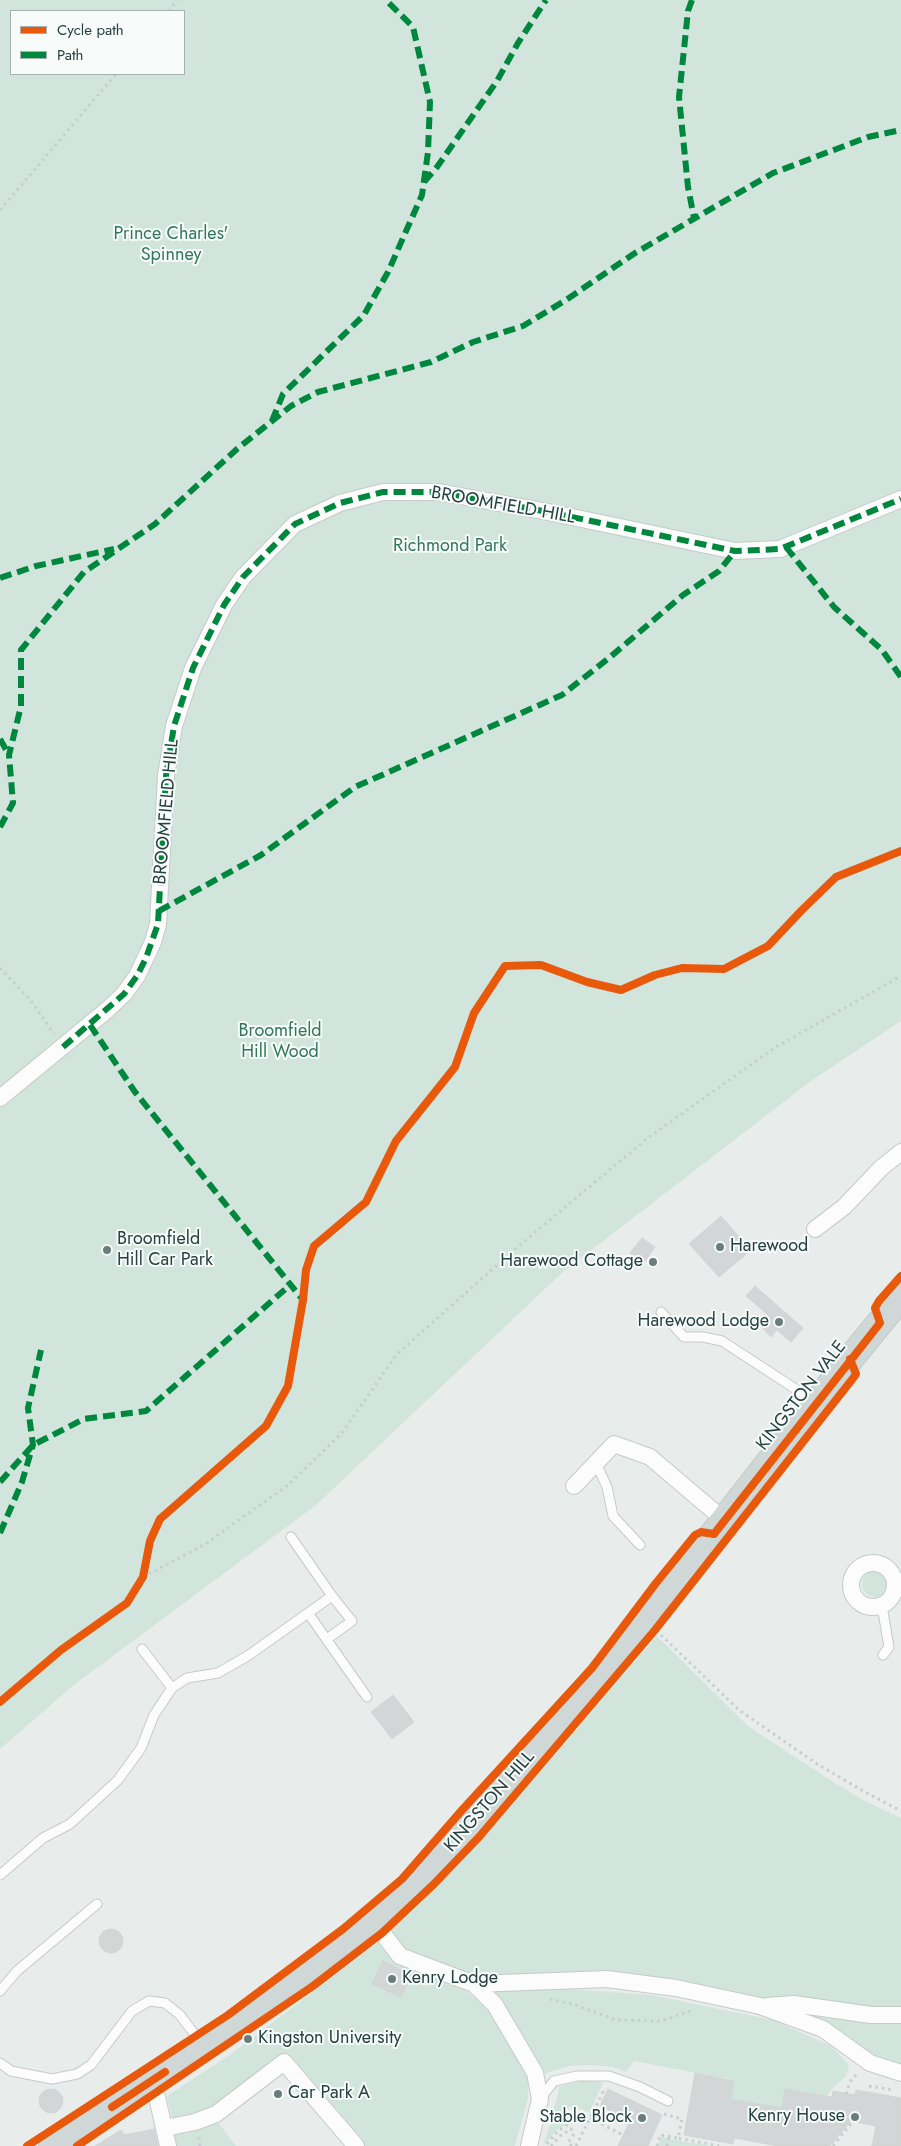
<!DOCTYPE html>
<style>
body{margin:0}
#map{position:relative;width:901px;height:2146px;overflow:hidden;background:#e8edec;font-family:Jost,sans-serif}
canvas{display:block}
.legend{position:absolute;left:10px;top:10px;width:175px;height:65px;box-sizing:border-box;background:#f7fbfa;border:1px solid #a3b1b0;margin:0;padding:6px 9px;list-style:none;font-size:15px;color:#254140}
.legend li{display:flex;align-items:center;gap:10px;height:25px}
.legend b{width:25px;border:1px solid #a3b1b0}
</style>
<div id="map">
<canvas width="901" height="2146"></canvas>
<ul class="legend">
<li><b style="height:6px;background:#e8590c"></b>Cycle path</li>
<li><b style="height:6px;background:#00873e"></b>Path</li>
</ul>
</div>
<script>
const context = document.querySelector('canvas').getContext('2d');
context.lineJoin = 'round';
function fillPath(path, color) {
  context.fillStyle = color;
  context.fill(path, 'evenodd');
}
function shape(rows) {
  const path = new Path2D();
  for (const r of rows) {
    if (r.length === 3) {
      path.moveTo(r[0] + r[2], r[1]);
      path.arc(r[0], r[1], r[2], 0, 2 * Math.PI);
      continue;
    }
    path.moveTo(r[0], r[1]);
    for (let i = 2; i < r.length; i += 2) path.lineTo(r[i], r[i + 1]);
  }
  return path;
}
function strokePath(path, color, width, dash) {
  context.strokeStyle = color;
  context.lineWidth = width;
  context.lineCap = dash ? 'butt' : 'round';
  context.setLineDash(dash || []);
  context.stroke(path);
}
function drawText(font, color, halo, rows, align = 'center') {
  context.font = font + ' Jost,sans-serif';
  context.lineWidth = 4;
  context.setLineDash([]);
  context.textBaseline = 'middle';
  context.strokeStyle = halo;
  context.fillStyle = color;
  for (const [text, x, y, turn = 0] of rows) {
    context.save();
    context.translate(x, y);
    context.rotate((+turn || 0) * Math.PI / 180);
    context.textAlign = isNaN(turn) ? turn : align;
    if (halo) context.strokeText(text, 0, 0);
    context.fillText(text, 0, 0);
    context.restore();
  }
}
const green = shape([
 [0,0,901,0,901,1021,811,1081,563,1272,315,1506,75,1684,0,1749],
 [11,11,184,11,184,74,11,74],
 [875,1584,13],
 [657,1636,748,1726,830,1780,863,1800,901,1818,901,2008,876,2009,793,1997,761,1998,478,1977,404,1951,388,1934,435,1889,493,1827],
 [379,1942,411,1969,459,1987,478,1999,494,2015,528,2074,528,2098,515,2146,365,2146,289,2058,218,2108,172,2118,167,2096,231,2054],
 [571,1989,651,1995,773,2020,831,2046,849,2065,846,2076,832,2089,827,2096,785,2089,782,2108,731,2099,734,2080,634,2061,626,2072,613,2067,590,2065,569,2066,544,2074,490,1990],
 [800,2013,901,2022,901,2066,876,2059,847,2035,832,2026],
 [589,2079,603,2083,589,2113,574,2105,550,2117,557,2099,559,2086],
 [574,2114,579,2115,556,2131,543,2146,549,2127,552,2123],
 [217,2121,236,2146,174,2146,171,2133],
 [661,2137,710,2146,658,2146]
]);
const building = shape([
 [721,1216,751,1250,719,1277,689,1244,721,1216],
 [642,1238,655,1247,644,1263,630,1253,642,1238],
 [755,1286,803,1328,791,1342,777,1330,771,1337,760,1325,768,1315,746,1296,755,1286],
 [393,1695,414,1722,392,1739,371,1712,393,1695],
 [111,1941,12],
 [383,1961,412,1975,401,1997,372,1984,383,1961],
 [695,2073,734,2081,731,2099,782,2108,785,2089,832,2097,833,2091,855,2095,856,2090,901,2098,901,2146,872,2146,876,2126,851,2121,830,2146,778,2146,734,2138,733,2144,684,2135,695,2073],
 [608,2089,662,2115,648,2146,618,2146,630,2121,600,2106,608,2089],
 [51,2101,12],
 [154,2129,158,2146,95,2146,121,2130,125,2135,154,2129]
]);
const path = shape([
 [169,11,177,0],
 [0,210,116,74],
 [0,968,32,1002,54,1034],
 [143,1577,204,1545,288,1485,342,1433,397,1354,521,1244,649,1137,776,1047,901,976],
 [661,1635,739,1710,817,1764,865,1792,901,1811],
 [550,1999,575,2005,617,2020,661,2021,694,2010],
 [869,2086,893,2090],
 [846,2094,850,2082,857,2074],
 [664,2114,682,2119,678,2138,719,2146],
 [590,2118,623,2135],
 [199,2137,200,2146],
 [547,2144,558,2131,583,2114],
 [551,2146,560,2136,571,2129,574,2134,568,2143,572,2146],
 [576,2146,605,2088],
 [657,2146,660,2135,678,2138],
 [667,2146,669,2136],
 [833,2146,853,2121]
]);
const lane = shape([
 [661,1312,684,1337,703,1337,722,1341,814,1401],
 [596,1463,607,1487,613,1516,640,1545],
 [291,1537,332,1596],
 [882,1606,889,1647,883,1655],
 [308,1613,367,1697],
 [142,1649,172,1688],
 [0,1875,43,1838,70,1824,118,1780,141,1748,154,1715,172,1688,187,1678,218,1673,249,1655,332,1596,352,1621,327,1639],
 [0,1991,17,1971,97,1904],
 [0,2063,11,2071,52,2079,77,2074,91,2065,132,2011,149,2001,165,2003,180,2015,202,2044],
 [540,2099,554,2081,577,2076,609,2076,640,2087,668,2101]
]);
const street = shape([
 [0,1098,107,1010,124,994,137,976,153,942,158,924,166,776,174,726,193,668,224,605,243,577,295,524,340,503,383,492,438,492,543,511,735,551,780,549,901,499],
 [815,1229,844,1207,881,1168,901,1152],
 [574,1486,614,1444,650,1457,724,1520],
 [873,1585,22],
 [373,1921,400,1956,474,1984,495,2005,535,2073,540,2099,529,2146],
 [474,1984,607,1979,676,1988,760,2006,823,2029,870,2063,901,2073],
 [767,2006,794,2004,871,2015,901,2015],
 [150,2083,157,2097,168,2146],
 [165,2128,195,2122,216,2114,284,2062,356,2146]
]);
const primary = shape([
 [52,2146,150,2083,262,2006,373,1921,423,1878,498,1795,659,1603,855,1353,901,1297]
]);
const quiet = shape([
 [692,0,688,11,679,97,688,187,694,218],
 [424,182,437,167,497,81,518,43,546,0],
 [272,421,283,394,364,315,388,272,422,195,428,152,430,102,413,27,386,0],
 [786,547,834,607,882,650,901,677],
 [0,578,36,566,114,549],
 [0,739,9,755],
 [0,827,13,803,9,755,21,706,21,650,84,572,155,524,237,449,291,406,318,392,431,362,473,342,523,326,566,300,635,253,773,173,868,137,901,130],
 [159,911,261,855,355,787,562,695,609,658,683,595,719,571,735,551],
 [90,1025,135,1092,303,1300],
 [63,1047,124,994,137,976,146,958,158,924,166,776,174,726,193,668,224,605,243,577,295,524,340,503,383,492,438,492,543,511,735,551,780,549,901,499],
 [0,1482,33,1445,84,1419,146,1411,290,1285],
 [0,1533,22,1482,33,1445,28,1408,41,1350]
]);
const cycleway = shape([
 [0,1702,61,1650,127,1603,143,1577,150,1541,160,1519,266,1426,288,1386,303,1300,306,1270,314,1246,366,1202,396,1141,455,1067,474,1013,505,966,541,965,587,982,621,990,655,975,682,968,724,969,768,946,802,910,836,877,901,851],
 [112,2107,165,2072],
 [27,2146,228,2015,343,1929,402,1879,463,1809,592,1668,656,1583,695,1535,701,1532,714,1534,880,1323,875,1308,879,1301,901,1276],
 [77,2146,313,1986,382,1933,434,1884,479,1837,655,1630,854,1377,856,1374,850,1359]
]);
const markers = [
 [720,1247,5,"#697d7c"],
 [107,1250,5,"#697d7c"],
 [653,1262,5,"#697d7c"],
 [779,1322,5,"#697d7c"],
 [392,1979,5,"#697d7c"],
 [248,2039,5,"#697d7c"],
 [278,2094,5,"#697d7c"],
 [855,2117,5,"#697d7c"],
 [642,2118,5,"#697d7c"]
];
const parkNames = [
 ["Prince Charles'",171,235],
 ["Spinney",171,256],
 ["Richmond Park",450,547],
 ["Broomfield",280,1032],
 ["Hill Wood",280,1053]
];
const streetNames = [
 ["BROOMFIELD HILL",503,506,10],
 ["BROOMFIELD HILL",167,812,-85],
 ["KINGSTON VALE",802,1396,-52],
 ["KINGSTON HILL",490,1802,-49]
];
const poiNames = [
 ["Broomfield",117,1240],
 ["Hill Car Park",117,1261],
 ["Harewood",730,1247],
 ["Harewood Cottage",643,1262,"right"],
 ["Harewood Lodge",769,1322,"right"],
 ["Kenry Lodge",402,1979],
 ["Kingston University",258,2039],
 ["Car Park A",288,2094],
 ["Kenry House",845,2117,"right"],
 ["Stable Block",632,2118,"right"]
];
fillPath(green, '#d2e5dd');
fillPath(building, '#d2d6d6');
strokePath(building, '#d0d6d5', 1);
strokePath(lane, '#c5cac9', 11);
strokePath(street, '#c5cac9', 18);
strokePath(primary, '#c3cbca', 28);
strokePath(path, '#c7cece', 3, [2.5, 4]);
strokePath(lane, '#fcfcfc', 9);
strokePath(street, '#fcfcfc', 16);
strokePath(primary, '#cfd7d7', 26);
strokePath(quiet, '#00873e', 6, [12, 6]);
strokePath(cycleway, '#e8590c', 8);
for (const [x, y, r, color] of markers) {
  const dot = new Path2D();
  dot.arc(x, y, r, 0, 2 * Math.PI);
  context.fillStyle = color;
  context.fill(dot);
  strokePath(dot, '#f7fbfa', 2);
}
drawText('18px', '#30775d', '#f7fbfa', parkNames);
drawText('18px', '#254140', '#f7fbfa', streetNames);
drawText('18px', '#254140', '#f7fbfa', poiNames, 'left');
</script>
